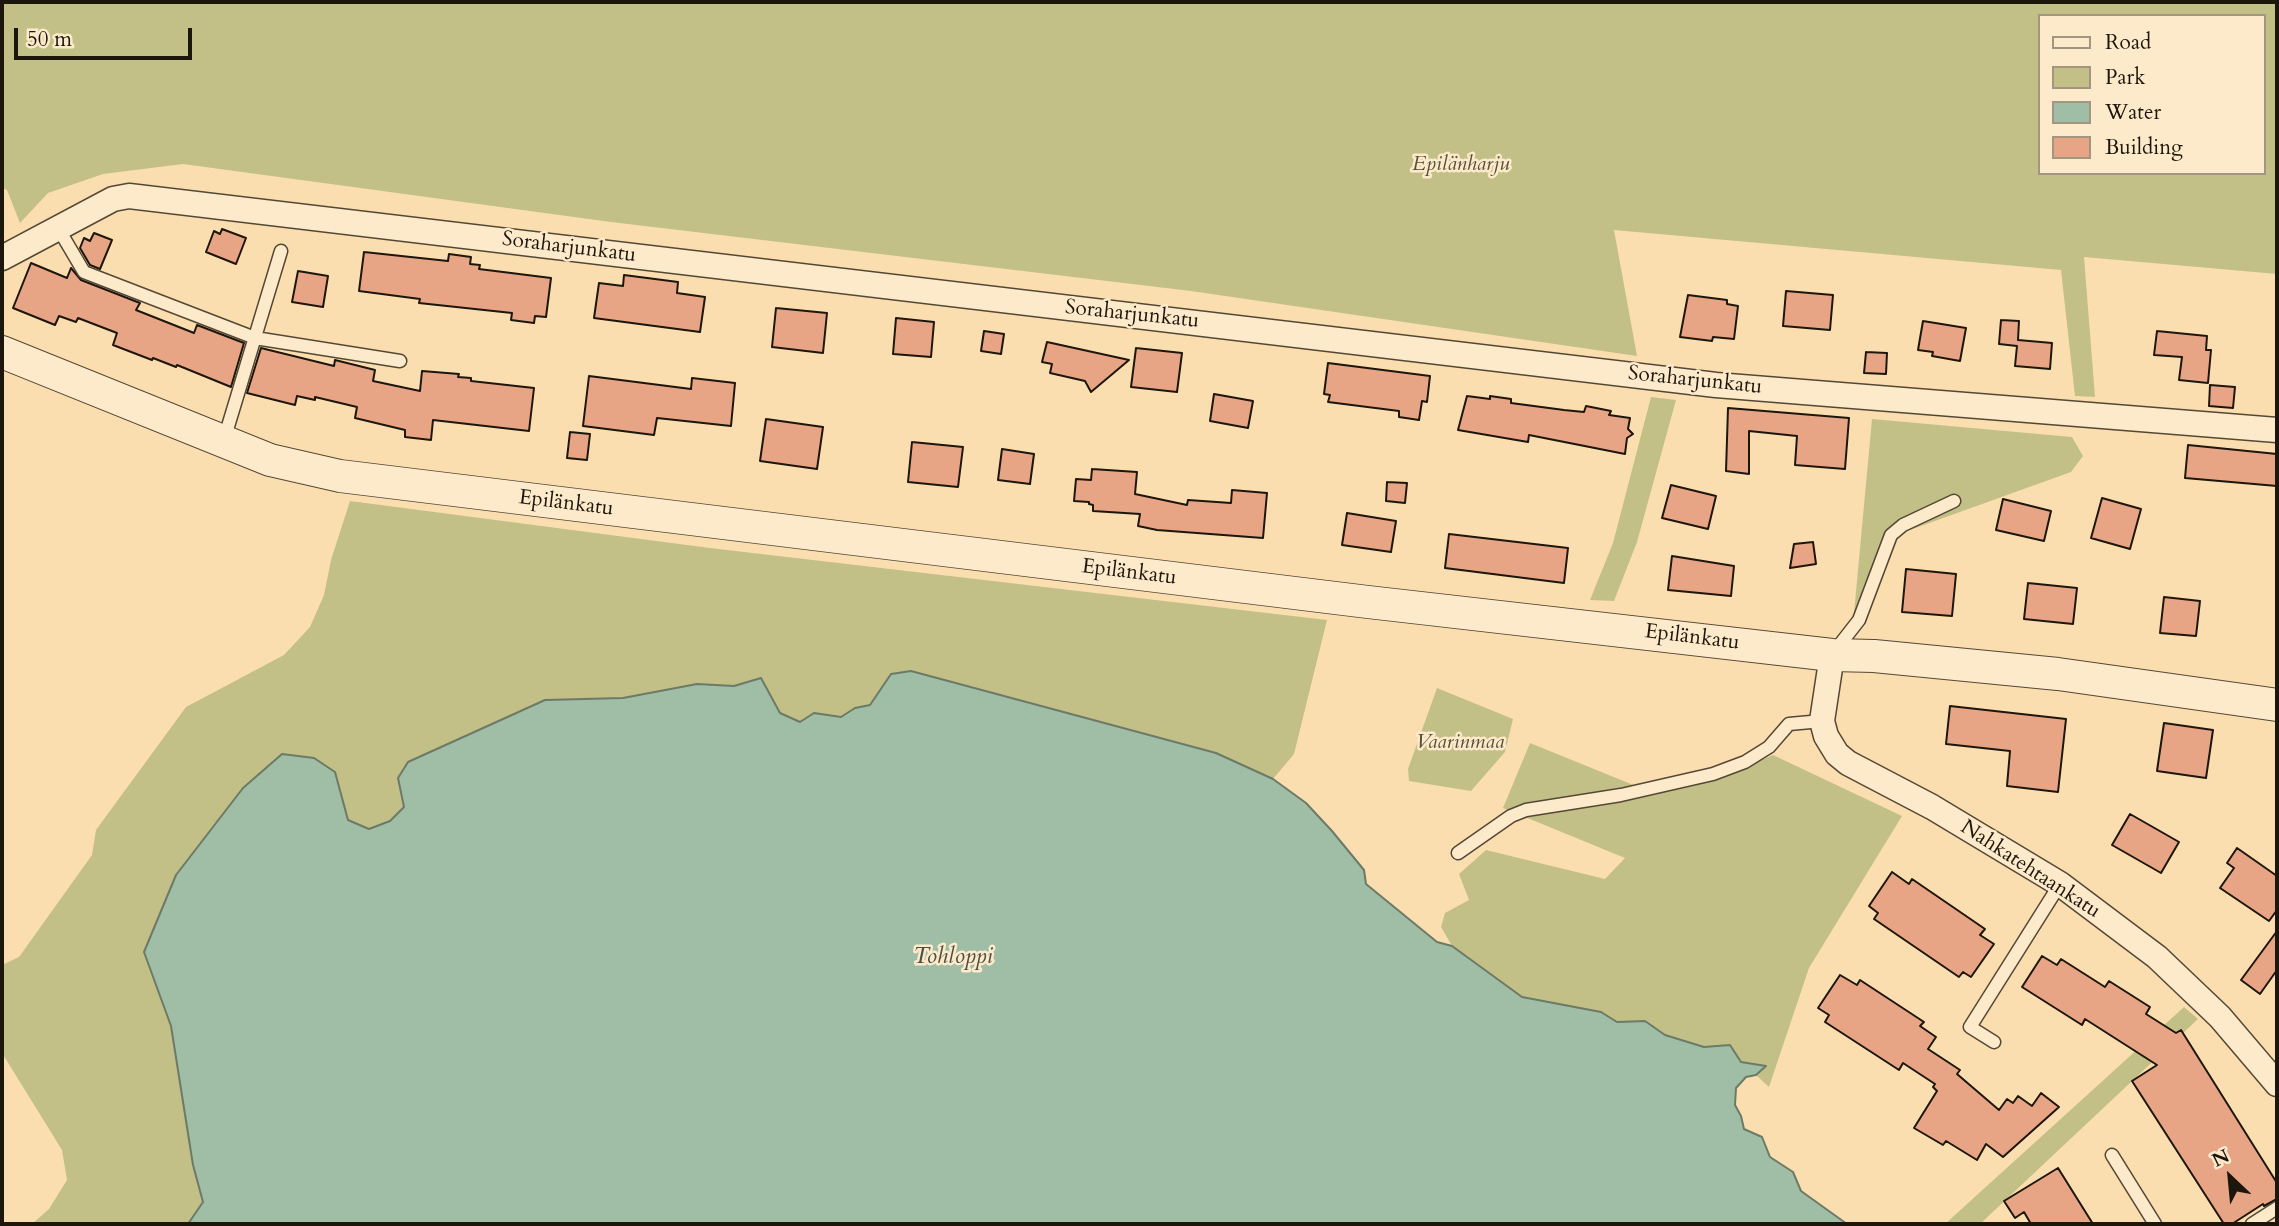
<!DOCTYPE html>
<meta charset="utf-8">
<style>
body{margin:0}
#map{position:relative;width:2279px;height:1226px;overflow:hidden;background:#fbdeaf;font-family:Cardo,serif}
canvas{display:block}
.frame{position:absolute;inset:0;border:4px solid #1d160c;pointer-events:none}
.legend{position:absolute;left:2038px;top:14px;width:228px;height:161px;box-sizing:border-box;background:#fceacb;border:2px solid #a3957f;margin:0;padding:9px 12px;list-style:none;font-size:21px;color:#1d160c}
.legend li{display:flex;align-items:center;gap:14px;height:35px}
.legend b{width:35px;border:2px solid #a3957f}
.north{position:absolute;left:2195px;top:1142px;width:70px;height:70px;-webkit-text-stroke:5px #fceacb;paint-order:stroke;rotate:334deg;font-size:19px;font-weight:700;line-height:28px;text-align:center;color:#1d160c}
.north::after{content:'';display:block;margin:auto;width:24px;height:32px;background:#1d160c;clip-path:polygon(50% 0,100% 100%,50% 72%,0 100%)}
.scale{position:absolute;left:14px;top:28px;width:178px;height:32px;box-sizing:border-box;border:4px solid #1d160c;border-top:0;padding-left:9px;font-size:21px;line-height:24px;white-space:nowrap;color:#1d160c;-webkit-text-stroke:5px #fceacb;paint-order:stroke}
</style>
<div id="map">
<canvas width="2279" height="1226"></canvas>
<div class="frame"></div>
<ul class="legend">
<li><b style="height:9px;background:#fceacb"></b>Road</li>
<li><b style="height:19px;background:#c3c087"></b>Park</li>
<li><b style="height:19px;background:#a0bda6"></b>Water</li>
<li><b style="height:19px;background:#e8a585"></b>Building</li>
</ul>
<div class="north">N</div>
<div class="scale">50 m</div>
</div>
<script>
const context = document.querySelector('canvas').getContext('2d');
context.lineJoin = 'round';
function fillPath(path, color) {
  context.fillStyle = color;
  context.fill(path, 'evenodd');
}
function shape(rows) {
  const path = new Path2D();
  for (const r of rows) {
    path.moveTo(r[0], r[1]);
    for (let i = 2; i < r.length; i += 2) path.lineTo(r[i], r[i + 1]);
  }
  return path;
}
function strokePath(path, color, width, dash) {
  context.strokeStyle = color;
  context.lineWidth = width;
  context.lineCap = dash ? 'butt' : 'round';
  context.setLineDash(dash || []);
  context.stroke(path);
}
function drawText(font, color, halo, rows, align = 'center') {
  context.font = font + ' Cardo,serif';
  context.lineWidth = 5;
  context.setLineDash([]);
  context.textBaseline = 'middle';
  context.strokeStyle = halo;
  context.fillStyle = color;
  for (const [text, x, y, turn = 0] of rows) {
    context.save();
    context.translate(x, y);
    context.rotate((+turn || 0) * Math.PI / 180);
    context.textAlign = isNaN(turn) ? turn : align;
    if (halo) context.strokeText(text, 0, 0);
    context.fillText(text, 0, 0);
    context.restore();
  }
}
const green = shape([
 [2,2,2277,2,2277,274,2084,257,2095,397,2075,396,2061,270,1614,230,1637,356,1191,291,611,222,183,164,103,174,48,193,20,223,7,190,2,188],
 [2039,16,2263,16,2263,173,2039,173],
 [1651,397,1676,400,1637,542,1614,601,1590,600,1613,543],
 [1872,419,2072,437,2083,456,2071,472,1896,535,1853,624],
 [350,501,710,548,1327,620,1294,754,1273,779,1216,753,991,693,879,691,870,705,855,708,841,717,814,713,800,722,780,713,761,678,734,686,697,684,623,698,545,700,481,731,398,778,405,807,390,821,369,829,348,820,334,772,144,952,171,1026,193,1165,203,1202,188,1224,32,1224,49,1209,67,1180,62,1150,2,1053,2,965,19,957,92,855,96,830,186,707,284,655,310,627,324,595,331,560],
 [1437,688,1513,719,1505,752,1471,791,1409,781,1408,769],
 [1530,743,1653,793,1722,777,1773,755,1902,816,1809,968,1769,1087,1756,1075,1765,1066,1741,1062,1730,1045,1704,1047,1665,1035,1645,1021,1617,1022,1601,1012,1522,997,1452,946,1441,927,1445,913,1469,900,1459,874,1486,850,1605,879,1625,858,1503,808],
 [2184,1007,2198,1019,1980,1224,1945,1224]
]);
const water = shape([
 [911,671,1216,753,1273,779,1306,803,1332,831,1364,870,1366,884,1437,942,1452,946,1522,997,1601,1012,1617,1022,1645,1021,1665,1035,1704,1047,1730,1045,1741,1062,1766,1066,1756,1075,1746,1077,1736,1088,1735,1105,1741,1116,1744,1129,1762,1137,1770,1157,1793,1172,1801,1191,1847,1224,188,1224,203,1202,193,1165,171,1026,144,952,176,875,243,788,282,754,314,758,335,772,348,820,369,829,390,821,404,807,398,778,408,762,545,700,623,698,697,684,734,686,761,678,780,713,800,722,814,713,841,717,855,708,870,705,891,674,911,671]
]);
const building = shape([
 [222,229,246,238,236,264,206,252,214,231,220,234,222,229],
 [94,233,112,240,100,269,90,265,80,248,84,238,90,241,94,233],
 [364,252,448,261,449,254,471,257,470,264,480,265,479,269,551,278,546,317,535,316,534,323,511,320,512,313,419,303,420,299,359,291,364,252],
 [31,263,67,278,71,268,81,280,140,303,136,310,194,333,197,325,244,343,231,387,177,365,176,367,153,358,152,360,113,345,117,333,78,318,76,322,59,316,55,325,13,308,31,263],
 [298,271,328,276,323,307,292,302,298,271],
 [624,275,678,282,677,293,705,297,700,332,594,318,599,283,623,286,624,275],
 [1786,291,1833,295,1830,330,1783,326,1786,291],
 [1688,295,1727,300,1727,304,1738,306,1734,339,1713,337,1712,341,1680,337,1688,295],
 [776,308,827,313,823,353,772,347,776,308],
 [896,318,934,322,931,357,893,354,896,318],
 [2001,320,2019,321,2018,340,2052,343,2050,369,2015,366,2017,346,1999,344,2001,320],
 [1923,321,1966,328,1960,361,1932,356,1933,352,1918,350,1923,321],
 [984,331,1004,334,1001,354,981,351,984,331],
 [2157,331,2207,336,2206,350,2211,350,2208,383,2179,380,2182,357,2154,355,2157,331],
 [1047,342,1129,360,1091,392,1085,381,1050,373,1052,364,1042,362,1047,342],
 [261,348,334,366,335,360,375,370,373,381,420,391,422,371,459,374,458,377,471,378,471,381,534,388,529,431,433,420,431,440,405,437,405,430,355,418,357,407,315,397,315,400,297,396,295,405,247,393,261,348],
 [1136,348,1182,353,1177,392,1131,387,1136,348],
 [1866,352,1887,353,1886,374,1864,373,1866,352],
 [1328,363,1430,376,1427,402,1422,401,1419,420,1399,417,1399,411,1328,402,1330,395,1324,394,1328,363],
 [589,376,691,389,692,378,735,383,731,426,657,418,654,435,583,426,589,376],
 [2210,385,2235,387,2233,408,2209,406,2210,385],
 [1214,394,1253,401,1248,428,1210,421,1214,394],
 [1467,396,1490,399,1490,396,1511,399,1511,403,1564,410,1584,412,1586,406,1611,411,1609,415,1630,418,1628,429,1633,434,1627,438,1625,454,1529,435,1528,442,1458,430,1467,396],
 [1728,408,1849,418,1845,469,1795,465,1797,436,1749,431,1749,474,1726,471,1728,408],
 [766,419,823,427,817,469,760,461,766,419],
 [570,432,590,434,587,460,567,458,570,432],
 [912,442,963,447,958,487,908,482,912,442],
 [2188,445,2277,454,2277,486,2185,478,2188,445],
 [1002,449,1034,454,1030,484,998,480,1002,449],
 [1092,469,1137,472,1135,494,1187,505,1188,500,1231,503,1232,490,1267,493,1263,538,1157,530,1138,526,1140,514,1093,511,1093,505,1089,504,1089,502,1074,501,1076,479,1091,480,1092,469],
 [1387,482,1407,483,1405,503,1386,501,1387,482],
 [1671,485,1716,496,1708,529,1662,518,1671,485],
 [2102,498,2141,509,2130,549,2091,538,2102,498],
 [2003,499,2051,511,2044,541,1996,530,2003,499],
 [1347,513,1396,521,1391,552,1342,545,1347,513],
 [1449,534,1568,548,1564,583,1445,568,1449,534],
 [1813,542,1816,564,1790,568,1794,544,1813,542],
 [1672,556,1734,566,1731,596,1668,590,1672,556],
 [1906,569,1956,574,1952,616,1902,612,1906,569],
 [2028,583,2077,588,2073,624,2024,619,2028,583],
 [2164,597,2200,601,2196,636,2160,633,2164,597],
 [1950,706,2066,719,2058,792,2007,786,2010,751,1946,744,1950,706],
 [2164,723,2213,730,2206,778,2157,771,2164,723],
 [2130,814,2179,842,2161,873,2112,845,2130,814],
 [2237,848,2277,876,2277,910,2269,921,2220,888,2234,868,2227,863,2237,848],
 [1892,872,1909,884,1912,879,1985,929,1980,935,1994,944,1971,977,1963,972,1959,977,1874,919,1878,913,1869,906,1892,872],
 [2277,931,2277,970,2260,994,2241,980,2277,931],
 [2042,956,2057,965,2061,959,2105,987,2109,981,2150,1007,2146,1014,2176,1033,2181,1030,2277,1183,2277,1199,2264,1206,2263,1204,2232,1224,2224,1224,2132,1081,2157,1065,2085,1019,2082,1025,2022,987,2042,956],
 [1840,975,1857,985,1860,980,1924,1022,1920,1026,1936,1037,1928,1049,1960,1070,1957,1074,1999,1110,2007,1099,2013,1103,2018,1096,2032,1106,2041,1093,2059,1107,2003,1157,1986,1144,1977,1160,1946,1141,1943,1145,1914,1128,1937,1091,1933,1087,1935,1084,1903,1063,1899,1070,1825,1022,1829,1015,1818,1008,1840,975],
 [2058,1168,2093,1224,2031,1224,2024,1212,2015,1218,2004,1201,2058,1168]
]);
const service = shape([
 [58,228,84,272,89,274,255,338,400,361],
 [223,443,281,251],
 [1834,652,1859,620,1891,535,1903,525,1954,501],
 [1458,853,1511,816,1526,810,1621,795,1713,774,1745,762,1769,747,1789,724,1822,721],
 [1994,1042,1970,1027,2060,884],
 [2112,1155,2155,1224],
 [2252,1224,2277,1208]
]);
const minor = shape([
 [2,258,113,199,129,196,1716,385,2277,430],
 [1832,655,1822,721,1826,736,1837,754,1848,763,1932,807,2060,884,2157,957,2220,1017,2277,1084]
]);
const tertiary = shape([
 [2,352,270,460,340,476,1368,602,1832,655,1874,656,2058,674,2277,705]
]);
const parkNames = [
 ["Epilänharju",1461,165],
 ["Vaarinmaa",1460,743]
];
const streetNames = [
 ["Soraharjunkatu",569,248,7],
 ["Soraharjunkatu",1132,315,6],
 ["Soraharjunkatu",1695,381,6],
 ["Epilänkatu",566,504,7],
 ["Epilänkatu",1129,573,7],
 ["Epilänkatu",1692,638,7],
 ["Nahkatehtaankatu",2030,870,33]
];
const waterNames = [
 ["Tohloppi",953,958]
];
fillPath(green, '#c3c087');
fillPath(water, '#a0bda6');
strokePath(water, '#6c7a68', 2);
fillPath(building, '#e8a585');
strokePath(building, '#1d160c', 2);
strokePath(service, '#544835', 15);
strokePath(minor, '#544835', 27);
strokePath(tertiary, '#544835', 34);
strokePath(service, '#fceacb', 12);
strokePath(minor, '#fceacb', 24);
strokePath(tertiary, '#fceacb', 32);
drawText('italic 21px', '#575237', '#fceacb', parkNames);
drawText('21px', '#1d160c', '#fceacb', streetNames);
drawText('italic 23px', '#4b5042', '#fceacb', waterNames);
</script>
